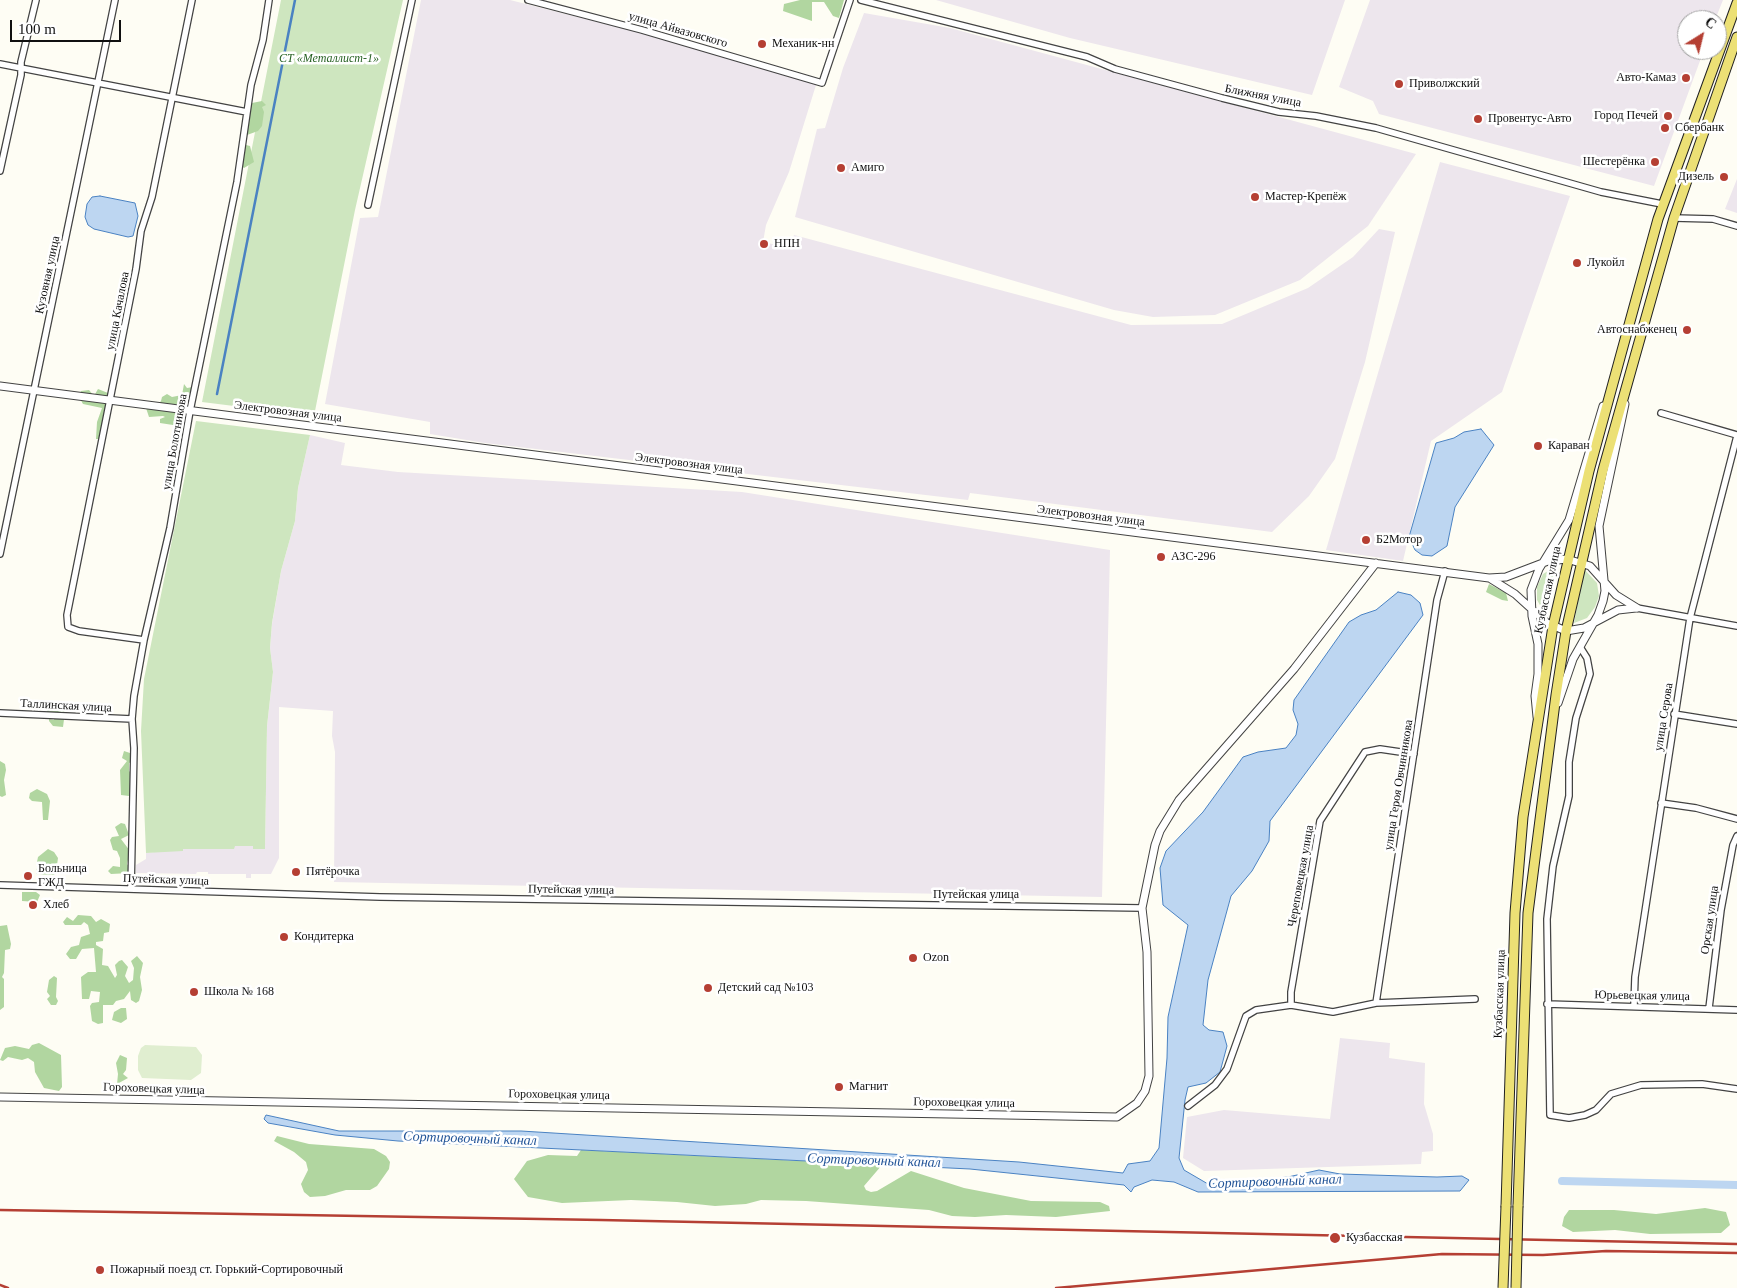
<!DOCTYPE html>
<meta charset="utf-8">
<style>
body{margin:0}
#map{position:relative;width:1737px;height:1288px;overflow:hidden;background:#fefdf4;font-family:"Times New Roman",serif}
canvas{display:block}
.north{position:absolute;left:1677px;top:10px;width:50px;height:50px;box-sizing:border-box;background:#fff;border:1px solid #9f9f9f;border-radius:50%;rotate:36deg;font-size:14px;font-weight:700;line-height:20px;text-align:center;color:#101010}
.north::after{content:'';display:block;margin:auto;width:18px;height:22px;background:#b53f33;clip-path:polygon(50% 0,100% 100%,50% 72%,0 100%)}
.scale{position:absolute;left:10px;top:20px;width:111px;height:22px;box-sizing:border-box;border:2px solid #101010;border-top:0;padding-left:6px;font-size:15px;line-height:18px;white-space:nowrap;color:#101010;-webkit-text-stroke:4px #fff;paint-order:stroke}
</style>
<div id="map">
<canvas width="1737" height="1288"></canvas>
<div class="north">С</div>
<div class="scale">100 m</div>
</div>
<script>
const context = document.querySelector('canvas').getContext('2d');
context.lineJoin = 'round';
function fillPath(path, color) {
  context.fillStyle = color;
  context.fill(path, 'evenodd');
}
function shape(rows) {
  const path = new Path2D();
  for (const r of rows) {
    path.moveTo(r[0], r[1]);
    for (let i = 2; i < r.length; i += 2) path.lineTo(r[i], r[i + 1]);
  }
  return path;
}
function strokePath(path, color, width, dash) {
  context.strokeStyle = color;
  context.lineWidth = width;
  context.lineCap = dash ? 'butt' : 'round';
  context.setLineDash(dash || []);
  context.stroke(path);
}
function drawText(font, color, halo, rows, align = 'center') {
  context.font = font + ' "Times New Roman",serif';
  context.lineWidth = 5;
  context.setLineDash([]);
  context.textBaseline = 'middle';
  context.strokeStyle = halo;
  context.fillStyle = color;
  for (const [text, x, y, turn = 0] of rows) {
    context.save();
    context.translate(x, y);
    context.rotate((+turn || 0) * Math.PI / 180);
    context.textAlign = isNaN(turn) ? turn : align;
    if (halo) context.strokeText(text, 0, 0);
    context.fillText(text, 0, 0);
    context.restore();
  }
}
const industrial = shape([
 [421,0,510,0,677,42,816,85,789,172,766,225,763,242,791,248,794,235,1131,325,1222,324,1308,288,1353,257,1379,229,1395,232,1365,362,1335,459,1309,496,1272,532,970,493,968,500,485,443,430,434,430,422,325,404,360,218,378,217],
 [936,0,1345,0,1312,95,1070,38],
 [1370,0,1723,0,1715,20,1687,20,1687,50,1704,50,1654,186,1379,114,1373,101,1339,87],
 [864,13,950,28,1416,154,1368,226,1300,280,1215,315,1153,317,1114,310,795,217,817,129,825,128,843,68],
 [1440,162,1570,196,1502,392,1431,441,1403,561,1326,550],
 [1737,179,1737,213,1725,209],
 [310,435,345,443,341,465,398,472,742,492,1110,550,1102,897,334,882,335,752,332,736,333,711,279,707,279,858,271,874,251,874,251,878,246,878,246,874,208,874,208,872,197,872,196,874,136,873,136,865,146,859,146,853,183,849,234,849,234,846,253,846,265,849,267,726,273,672,270,648,272,624,281,571,295,521,298,488],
 [1340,1038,1390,1043,1389,1058,1425,1063,1424,1104,1433,1134,1433,1151,1422,1152,1421,1164,1204,1171,1183,1158,1187,1117,1224,1110,1330,1119]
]);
const green = shape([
 [281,0,403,0,355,210,314,416,202,402],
 [196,421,310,435,298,488,295,521,281,571,272,623,270,648,273,672,267,726,265,849,253,849,253,846,235,846,234,849,183,849,183,851,146,853,141,731,144,679],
 [1558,565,1547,617,1537,600,1537,587,1543,574],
 [1584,569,1597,583,1599,596,1595,607,1587,618,1574,623]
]);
const forest = shape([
 [800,0,844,0,839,18,833,16,824,2,812,2,812,21,783,11,784,4],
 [262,101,266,105,262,107,264,112,262,126,258,131,247,135,247,117,252,103],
 [246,145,250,146,254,162,244,168,237,161,239,152],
 [184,384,187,388,193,387,193,390,191,393,187,392,184,404,175,404,175,412,183,409,185,413,178,419,178,424,173,425,160,423,160,419,165,417,163,416,149,417,146,408,155,408,161,401,162,397,167,394,172,397,182,395],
 [98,389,108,393,107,403,105,407,109,413,99,439,96,439,97,422,102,408,83,404,79,397,81,391,89,390,94,396],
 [1489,584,1506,593,1508,601,1502,600,1486,592],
 [48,705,57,705,65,712,63,727,53,726,49,721,49,719,54,720,55,715,47,712],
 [124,751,133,754,131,762,129,763,129,771,131,773,132,793,129,796,121,795,120,770,127,761,122,758],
 [0,761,5,764,6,770,4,780,6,795,2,797,0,796],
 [37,789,47,794,50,801,48,820,43,820,42,802,32,801,29,798,30,793],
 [121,823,125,824,129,835,121,839,130,851,127,864,130,868,130,873,111,874,108,871,113,866,120,867,120,858,117,851,113,850,110,840,112,837,119,836,115,827],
 [48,849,54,852,58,858,56,872,54,875,36,874,37,868,40,865,37,862,38,857],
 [22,892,36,892,40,895,37,902,22,901],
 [78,915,91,916,96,922,101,919,110,924,109,932,104,933,103,941,96,942,96,945,103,949,102,965,108,966,115,978,117,975,115,965,119,961,122,960,128,967,125,976,129,983,133,980,134,968,131,961,137,956,143,963,140,977,142,990,139,1001,136,1003,131,1000,130,991,124,999,116,1001,113,1005,103,1005,103,1023,98,1024,92,1021,90,1006,92,1003,99,1002,100,992,91,991,89,999,82,999,81,977,88,972,96,972,94,948,82,949,76,959,70,959,66,954,71,947,79,945,81,937,90,934,88,925,84,922,81,925,65,925,63,922,67,917,73,921],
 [7,925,11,944,10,949,5,950,4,973,2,977,4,979,4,1007,0,1010,0,926],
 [54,976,57,978,56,997,58,1001,56,1005,51,1005,47,999,50,996,47,992,49,980],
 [121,1008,126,1008,127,1019,121,1023,112,1020,114,1012],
 [39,1043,61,1055,62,1087,59,1091,44,1088,35,1072,34,1062,28,1058,22,1060,8,1057,3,1061,0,1060,5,1048,15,1046,29,1049,32,1045],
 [120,1055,127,1058,126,1070,123,1074,128,1078,117,1084,118,1074,116,1063],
 [277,1136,309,1144,374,1149,386,1156,390,1162,389,1169,377,1186,370,1190,346,1190,325,1196,310,1197,304,1192,301,1184,308,1170,306,1162,294,1152,274,1141],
 [581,1150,882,1165,864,1186,866,1190,871,1192,877,1191,911,1171,964,1188,1031,1201,1100,1202,1109,1206,1110,1211,1056,1217,1006,1215,975,1217,952,1216,929,1210,806,1201,761,1200,746,1204,715,1206,677,1202,631,1200,562,1203,528,1197,514,1179,527,1161,548,1155,577,1156],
 [1705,1208,1726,1212,1730,1225,1721,1233,1650,1234,1615,1230,1573,1232,1562,1226,1564,1217,1569,1210,1614,1210,1656,1214]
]);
const pitch = shape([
 [145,1045,196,1047,202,1055,201,1073,191,1080,142,1078,138,1070,138,1056,141,1048]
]);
const water = shape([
 [100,196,135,203,138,216,133,236,128,237,94,229,88,225,85,217,87,204,92,197,100,196],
 [1481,429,1494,445,1455,507,1447,546,1432,556,1422,555,1415,550,1409,537,1436,443,1454,438,1464,432,1481,429],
 [1398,592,1411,595,1420,603,1423,615,1270,821,1269,841,1252,871,1231,896,1208,980,1203,1025,1209,1030,1223,1032,1227,1046,1220,1072,1206,1083,1188,1087,1185,1100,1179,1158,1184,1170,1208,1184,1288,1177,1319,1170,1340,1174,1437,1177,1462,1176,1469,1180,1460,1191,1198,1192,1174,1182,1152,1180,1134,1187,1131,1192,1124,1185,970,1169,398,1141,335,1135,268,1123,264,1119,266,1115,339,1131,521,1131,1019,1162,1123,1173,1128,1164,1150,1161,1159,1148,1167,1058,1168,1017,1188,925,1163,905,1160,868,1166,851,1203,812,1243,757,1258,752,1286,748,1296,735,1298,724,1293,710,1294,700,1349,622,1361,615,1376,610,1398,592]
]);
const stream = shape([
 [217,394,295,0]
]);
const canal = shape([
 [1562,1181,1737,1185]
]);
const minor = shape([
 [528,0,642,30,822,83,850,0],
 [861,0,1087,57,1115,69,1222,98,1279,112,1316,116,1376,128,1601,192,1662,204],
 [0,64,247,112],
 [0,171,21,75,21,62,36,0],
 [368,205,412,0],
 [1674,218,1713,219,1737,226],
 [1661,413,1737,435],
 [0,554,115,0],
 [1637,608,1737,626],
 [144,640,79,631,68,627,67,615,136,269,141,231,152,197,192,0],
 [1580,647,1587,658,1590,674,1576,718,1569,762,1569,796,1553,866,1547,919,1550,1115,1569,1118,1585,1115,1596,1110,1611,1094,1641,1085,1702,1084,1737,1089],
 [0,713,132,719],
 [1674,714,1737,724],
 [1661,803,1696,808,1737,819],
 [0,885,380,897,1142,908],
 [131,889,134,748,132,719,134,696,144,640,170,528,190,411,237,182,251,85,263,40,269,0],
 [1376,1003,1437,600,1445,571],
 [1547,1004,1737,1010],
 [1291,1005,1291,992,1320,821,1365,752,1380,749,1414,754],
 [1634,1006,1635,977,1690,618,1737,436],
 [1709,1008,1721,910,1733,845,1737,836],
 [1188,1106,1215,1085,1227,1069,1246,1016,1256,1010,1291,1005,1333,1012,1376,1003,1475,999]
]);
const tertiary = shape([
 [0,386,1489,578,1506,577,1548,561,1567,559,1590,566,1616,595,1637,608],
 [1491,579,1515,594,1547,623,1566,631,1584,628,1618,610,1636,608],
 [1558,703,1573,659,1598,615,1603,601,1605,591,1599,526,1625,404],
 [1537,717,1535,696,1538,674,1538,644,1532,616,1531,590,1539,569,1569,520,1603,406],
 [0,1097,1117,1117,1137,1103,1145,1091,1149,1076,1147,952,1142,908,1155,845,1160,831,1179,800,1294,669,1376,563]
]);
const primary = shape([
 [1506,1206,1515,913,1523,817,1553,626,1589,471,1658,219,1737,3],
 [1518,1206,1528,913,1556,695,1566,631,1603,470,1674,218,1737,37]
]);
const rail = shape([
 [0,1210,601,1220,1737,1244],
 [0,1285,8,1288],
 [1056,1288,1442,1254,1543,1255,1606,1251,1737,1253]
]);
const primaryBridge = shape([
 [1503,1288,1506,1206],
 [1516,1288,1518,1206]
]);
const markers = [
 [762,44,5,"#b53f33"],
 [1686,78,5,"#b53f33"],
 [1399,84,5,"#b53f33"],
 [1668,116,5,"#b53f33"],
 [1478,119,5,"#b53f33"],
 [1665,128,5,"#b53f33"],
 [1655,162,5,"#b53f33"],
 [841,168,5,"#b53f33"],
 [1724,177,5,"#b53f33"],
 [1255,197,5,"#b53f33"],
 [764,244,5,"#b53f33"],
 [1577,263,5,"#b53f33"],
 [1687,330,5,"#b53f33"],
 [1538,446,5,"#b53f33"],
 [1366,540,5,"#b53f33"],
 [1161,557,5,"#b53f33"],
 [296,872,5,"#b53f33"],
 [28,876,5,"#b53f33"],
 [33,905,5,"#b53f33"],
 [284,937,5,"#b53f33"],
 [913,958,5,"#b53f33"],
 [708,988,5,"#b53f33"],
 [194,992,5,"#b53f33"],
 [839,1087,5,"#b53f33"],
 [1335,1238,6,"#b53f33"],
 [100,1270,5,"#b53f33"]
];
const streetNames = [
 ["улица Айвазовского",678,30,16],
 ["Ближняя улица",1263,96,11],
 ["Кузовная улица",48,275,-78],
 ["улица Качалова",118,311,-79],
 ["Электровозная улица",288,412,7],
 ["улица Болотникова",175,442,-80],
 ["Электровозная улица",689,464,7],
 ["Электровозная улица",1091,516,7],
 ["Кузбасская улица",1548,590,-78],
 ["Таллинская улица",66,706,3],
 ["улица Серова",1664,717,-81],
 ["улица Героя Овчинникова",1399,785,-81],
 ["Череповецкая улица",1301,876,-80],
 ["Путейская улица",166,880,2],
 ["Путейская улица",571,890,1],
 ["Путейская улица",976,895],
 ["Орская улица",1710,920,-82],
 ["Кузбасская улица",1500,994,-88],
 ["Юрьевецкая улица",1642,996,1],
 ["Гороховецкая улица",154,1089,2],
 ["Гороховецкая улица",559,1095,1],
 ["Гороховецкая улица",964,1103,1]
];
const poiNames = [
 ["Механик-нн",772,44],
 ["Авто-Камаз",1676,78,"right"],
 ["Приволжский",1409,84],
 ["Город Печей",1658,116,"right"],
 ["Провентус-Авто",1488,119],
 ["Сбербанк",1675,128],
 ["Шестерёнка",1645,162,"right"],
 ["Амиго",851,168],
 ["Дизель",1714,177,"right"],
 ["Мастер-Крепёж",1265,197],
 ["НПН",774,244],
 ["Лукойл",1587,263],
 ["Автоснабженец",1677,330,"right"],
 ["Караван",1548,446],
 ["Б2Мотор",1376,540],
 ["АЗС-296",1171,557],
 ["Больница",38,869],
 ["ГЖД",38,883],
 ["Пятёрочка",306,872],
 ["Хлеб",43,905],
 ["Кондитерка",294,937],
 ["Ozon",923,958],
 ["Детский сад №103",718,988],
 ["Школа № 168",204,992],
 ["Магнит",849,1087],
 ["Кузбасская",1346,1238],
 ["Пожарный поезд ст. Горький-Сортировочный",110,1270]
];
const parkNames = [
 ["СТ «Металлист-1»",329,59]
];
const waterNames = [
 ["Сортировочный канал",470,1139,2],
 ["Сортировочный канал",874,1161,2],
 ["Сортировочный канал",1275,1182,-2]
];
fillPath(industrial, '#ede6ed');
fillPath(green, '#cee6bf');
fillPath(forest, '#b1d6a0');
fillPath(pitch, '#e0eed0');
fillPath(water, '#bdd6f1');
strokePath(water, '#4a82c2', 1);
strokePath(stream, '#4a82c2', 2.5);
strokePath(canal, '#bdd6f1', 8);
strokePath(minor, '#434343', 8);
strokePath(tertiary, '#434343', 9);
strokePath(primary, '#212121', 11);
strokePath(minor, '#fff', 5.5);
strokePath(tertiary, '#fff', 7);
strokePath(primary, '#ece075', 9);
strokePath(rail, '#b53f33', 2.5);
strokePath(primaryBridge, '#212121', 11, []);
strokePath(primaryBridge, '#ece075', 9);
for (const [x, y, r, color] of markers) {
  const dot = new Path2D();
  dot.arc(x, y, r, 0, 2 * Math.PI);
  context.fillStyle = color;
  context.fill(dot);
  strokePath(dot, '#fff', 2);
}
drawText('12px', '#101010', '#fff', streetNames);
drawText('12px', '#101010', '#fff', poiNames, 'left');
drawText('italic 12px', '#296325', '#fff', parkNames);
drawText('italic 14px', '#235598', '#fff', waterNames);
</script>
